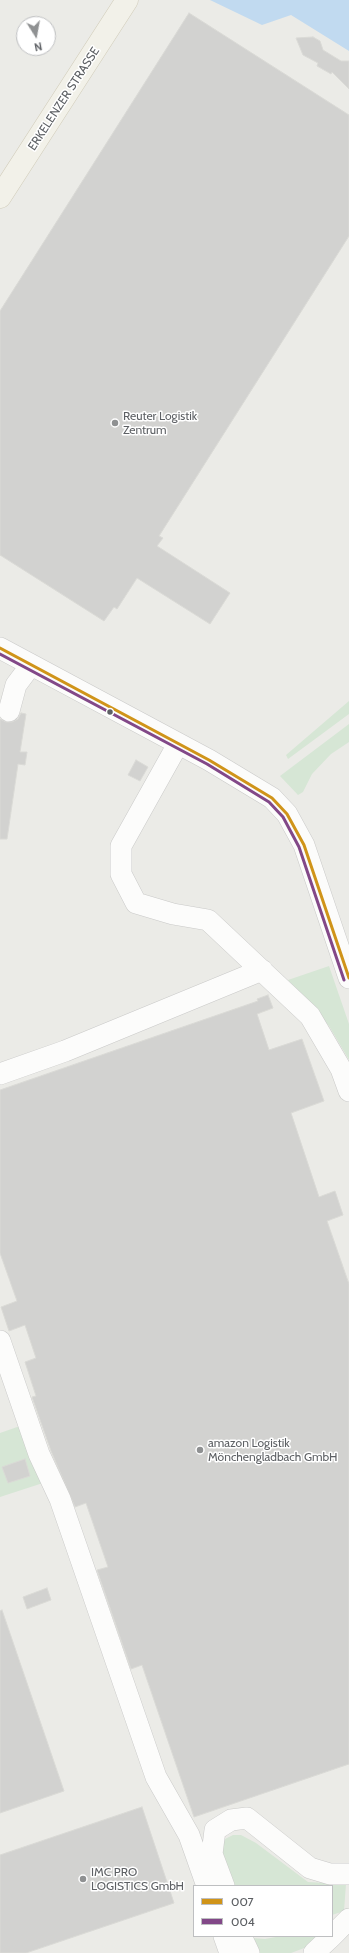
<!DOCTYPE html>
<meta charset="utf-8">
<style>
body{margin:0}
#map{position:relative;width:349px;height:1953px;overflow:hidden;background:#ebebe7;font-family:Cabin,sans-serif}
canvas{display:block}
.legend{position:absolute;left:193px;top:1885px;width:140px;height:52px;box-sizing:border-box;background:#fff;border:1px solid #bebfc1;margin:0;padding:5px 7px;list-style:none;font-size:12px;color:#5d6064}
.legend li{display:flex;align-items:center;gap:8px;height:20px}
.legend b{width:20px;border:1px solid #bebfc1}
.north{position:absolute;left:16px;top:16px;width:40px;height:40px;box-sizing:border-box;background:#fff;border:1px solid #bebfc1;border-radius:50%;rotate:169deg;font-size:11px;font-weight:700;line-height:16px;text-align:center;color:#5d6064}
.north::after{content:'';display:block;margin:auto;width:14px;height:18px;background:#8f9192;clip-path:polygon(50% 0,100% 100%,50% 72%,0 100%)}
</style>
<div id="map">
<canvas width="349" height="1953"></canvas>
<ul class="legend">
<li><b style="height:5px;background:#d09419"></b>007</li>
<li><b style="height:5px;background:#824888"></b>004</li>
</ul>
<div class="north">N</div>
</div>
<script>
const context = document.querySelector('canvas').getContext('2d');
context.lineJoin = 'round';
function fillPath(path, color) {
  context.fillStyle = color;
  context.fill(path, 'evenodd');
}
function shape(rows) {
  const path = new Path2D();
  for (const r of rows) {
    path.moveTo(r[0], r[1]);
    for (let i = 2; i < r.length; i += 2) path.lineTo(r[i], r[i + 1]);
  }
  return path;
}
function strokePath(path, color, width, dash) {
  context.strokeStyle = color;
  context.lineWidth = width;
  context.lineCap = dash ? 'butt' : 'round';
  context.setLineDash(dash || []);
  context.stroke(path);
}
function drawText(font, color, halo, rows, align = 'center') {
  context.font = font + ' Cabin,sans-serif';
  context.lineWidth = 3;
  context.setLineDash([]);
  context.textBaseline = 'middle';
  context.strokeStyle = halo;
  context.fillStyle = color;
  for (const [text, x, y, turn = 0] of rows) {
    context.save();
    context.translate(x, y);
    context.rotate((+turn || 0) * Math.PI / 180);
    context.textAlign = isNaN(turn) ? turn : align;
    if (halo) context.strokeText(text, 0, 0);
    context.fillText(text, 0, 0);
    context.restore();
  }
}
const green = shape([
 [349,701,349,714,288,759,286,755],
 [349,724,349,742,331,754,312,774,303,792,298,795,280,776],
 [329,966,349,1024,349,1060,329,1026,288,980],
 [20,1426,46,1482,0,1497,0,1433],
 [233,1835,241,1835,256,1843,308,1882,346,1884,344,1911,332,1915,332,1886,232,1886,222,1858,221,1846,225,1839],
 [281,1936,328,1936,312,1945,291,1953,258,1953,252,1938,265,1939]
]);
const water = shape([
 [210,0,349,0,349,51,291,15,262,25]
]);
const building = shape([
 [189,13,349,115,349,236,159,536,163,538,157,546,230,593,210,624,137,578,117,609,114,607,104,621,0,555,0,311,189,13],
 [313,37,320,41,323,50,341,61,349,61,349,89,332,72,331,74,317,66,318,63,303,55,296,38,313,37],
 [21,713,26,714,20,752,27,752,25,765,18,764,7,839,0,839,0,719,6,722,12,722,18,719,21,713],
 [136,760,148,767,140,781,128,775,136,760],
 [268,995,273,1008,257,1014,269,1050,302,1039,324,1101,291,1113,319,1197,335,1191,343,1215,327,1221,349,1284,349,1764,194,1817,142,1665,131,1669,97,1570,108,1567,86,1503,75,1507,51,1451,32,1397,36,1396,25,1362,36,1358,25,1325,9,1331,1,1307,17,1301,0,1253,0,1090,258,1001,257,999,268,995],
 [25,1459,30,1476,8,1483,2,1467,25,1459],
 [47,1588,51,1600,27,1609,23,1597,47,1588],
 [2,1610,64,1791,0,1813,0,1611,2,1610],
 [142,1807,174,1903,26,1953,0,1953,0,1855,142,1807]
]);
const minor = shape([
 [0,648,209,760,272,798,287,814,304,845,349,978],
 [9,711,16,685,31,665],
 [178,744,121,846,121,874,136,903,173,914,208,920,310,1016,341,1069,349,1091],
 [0,1074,65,1051,262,970],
 [0,1341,39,1454,60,1499,156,1777,189,1835,207,1886],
 [224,1886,212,1854,215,1830,231,1820,247,1818,310,1868,330,1874,349,1874],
 [224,1936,230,1953],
 [241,1936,249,1953],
 [332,1936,349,1919],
 [314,1953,332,1936]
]);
const major = shape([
 [0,197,127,0]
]);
const bus1 = shape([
 [0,648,209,760,272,798,287,814,304,845,349,978]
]);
const bus2 = shape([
 [0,654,207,764,269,802,283,817,299,847,344,980]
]);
const markers = [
 [115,423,4,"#8f9192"],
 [110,712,3.5,"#5d6064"],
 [200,1450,4,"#8f9192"],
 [83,1879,4,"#8f9192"]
];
const streetNames = [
 ["ERKELENZER STRASSE",64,99,-57]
];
const poiNames = [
 ["Reuter Logistik",123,416],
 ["Zentrum",123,430],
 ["amazon Logistik",208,1443],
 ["Mönchengladbach GmbH",208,1457],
 ["IMC PRO",91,1872],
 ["LOGISTICS GmbH",91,1886]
];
fillPath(green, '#d6e6d5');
fillPath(water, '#c1daf0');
fillPath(building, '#d2d2d0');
strokePath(building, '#dadad6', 1);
strokePath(minor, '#c9c9c8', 22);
strokePath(major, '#d0cbb8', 23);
strokePath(minor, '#fcfcfb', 21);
strokePath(major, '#f2f1e9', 22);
strokePath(bus1, '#d09419', 3);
strokePath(bus2, '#824888', 3);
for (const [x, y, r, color] of markers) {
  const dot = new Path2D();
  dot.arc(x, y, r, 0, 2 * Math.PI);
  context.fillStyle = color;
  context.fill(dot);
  strokePath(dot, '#fff', 1.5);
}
drawText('12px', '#5d6064', '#fff', streetNames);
drawText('12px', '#5d6064', '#fff', poiNames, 'left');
</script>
